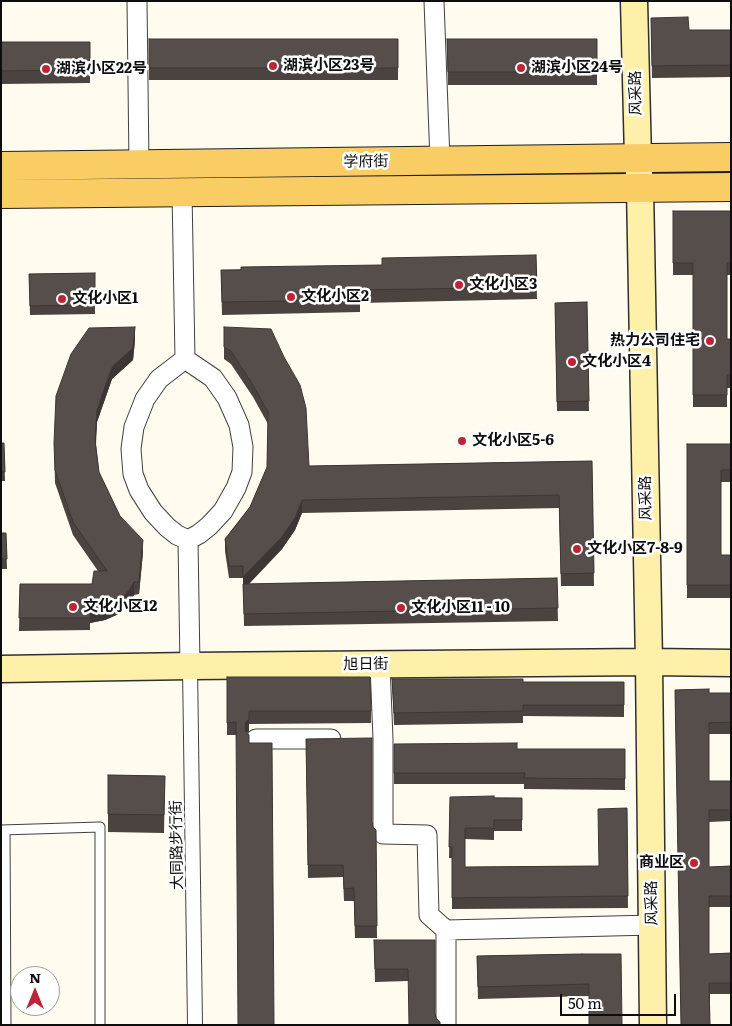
<!DOCTYPE html>
<meta charset="utf-8">
<style>
body{margin:0}
#map{position:relative;width:732px;height:1026px;overflow:hidden;background:#fffbee;font-family:Literata,serif}
canvas{display:block}
.frame{position:absolute;inset:0;border:2px solid #0d0d0d;pointer-events:none}
.north{position:absolute;left:10px;top:966px;width:50px;height:50px;box-sizing:border-box;background:#fff;border:1px solid #9e9e9e;border-radius:50%;rotate:0deg;font-size:14px;font-weight:700;line-height:20px;text-align:center;color:#0d0d0d}
.north::after{content:'';display:block;margin:auto;width:18px;height:22px;background:#be2435;clip-path:polygon(50% 0,100% 100%,50% 72%,0 100%)}
.scale{position:absolute;left:560px;top:994px;width:116px;height:22px;box-sizing:border-box;border:2px solid #0d0d0d;border-top:0;padding-left:6px;font-size:15px;line-height:18px;white-space:nowrap;color:#0d0d0d;-webkit-text-stroke:4px #fff;paint-order:stroke}
</style>
<div id="map">
<canvas width="732" height="1026"></canvas>
<div class="frame"></div>
<div class="north">N</div>
<div class="scale">50 m</div>
</div>
<script>
const context = document.querySelector('canvas').getContext('2d');
context.lineJoin = 'round';
function shape(rows) {
  const path = new Path2D();
  for (const r of rows) {
    path.moveTo(r[0], r[1]);
    for (let i = 2; i < r.length; i += 2) path.lineTo(r[i], r[i + 1]);
  }
  return path;
}
function strokePath(path, color, width, dash) {
  context.strokeStyle = color;
  context.lineWidth = width;
  context.lineCap = dash ? 'butt' : 'round';
  context.setLineDash(dash || []);
  context.stroke(path);
}
function fillPath(path, color) {
  context.fillStyle = color;
  context.fill(path, 'evenodd');
}
function drawText(font, color, halo, rows, align = 'center') {
  context.font = font + ' Literata,"Noto Sans SC",serif';
  context.lineWidth = 5;
  context.setLineDash([]);
  context.textBaseline = 'middle';
  context.strokeStyle = halo;
  context.fillStyle = color;
  for (const [text, x, y, turn = 0] of rows) {
    context.save();
    context.translate(x, y);
    context.rotate((+turn || 0) * Math.PI / 180);
    context.textAlign = isNaN(turn) ? turn : align;
    if (halo) context.strokeText(text, 0, 0);
    context.fillText(text, 0, 0);
    context.restore();
  }
}
const service = shape([
 [1,830,100,827,100,1025],
 [5,830,6,1025]
]);
const pedestrian = shape([
 [190,666,195,1025]
]);
const minor = shape([
 [137,1,139,165],
 [434,1,440,161],
 [182,192,185,359,159,379,145,399,134,427,131,449,133,474,139,490,153,512,167,527,177,535,188,540],
 [185,359,213,378,227,398,239,425,243,447,242,472,236,488,223,511,209,526,199,534,188,540,190,666],
 [380,665,383,739,383,834,427,835,429,915,446,930],
 [256,739,331,739],
 [446,1025,446,930,653,925]
]);
const secondary = shape([
 [634,1,638,158,640,188,649,662,653,1025],
 [1,669,190,666,649,662,731,663]
]);
const primary = shape([
 [1,166,731,157],
 [1,194,731,187]
]);
const wall = shape([
 [651,18,689,30,731,30,731,77,652,78],
 [149,39,398,39,398,80,149,80],
 [447,39,597,39,597,85,448,85],
 [1,42,90,42,90,83,1,84],
 [673,211,731,211,731,275,727,275,727,339,731,339,731,388,727,388,727,407,693,407,693,275,673,275],
 [536,255,537,299,360,303,360,312,222,315,221,270,382,265],
 [95,273,95,314,30,315,29,274],
 [587,302,589,411,557,411,555,303],
 [224,327,309,466,592,461,594,586,561,586,559,508,302,513,295,530,282,549,249,584,557,578,558,621,244,626,243,578,229,578,225,551,225,539,250,507,267,467,268,424,253,397,231,364,224,359],
 [135,340,133,360,112,379,97,422,96,445,99,472,120,516,143,552,139,594,134,595,130,602,121,613,105,620,90,623,90,630,19,631,20,584,92,584,98,571,73,535,55,483,54,443],
 [1,443,4,443,5,481,1,481],
 [687,444,731,444,731,482,721,482,721,555,731,555,731,598,687,598],
 [1,533,6,533,7,569,1,569],
 [227,677,371,711,371,723,249,724,249,731,247,733,249,743,274,1025,236,735,227,735],
 [392,679,523,682,624,682,624,717,523,716,523,723,394,725],
 [709,689,709,693,731,693,731,734,709,734,709,781,731,781,731,821,709,822,709,867,731,866,731,907,709,907,709,954,731,953,731,994,710,994,710,1025,681,1025,675,690],
 [306,739,372,822,373,827,376,830,377,938,355,938,354,901,344,901,343,877,308,878],
 [394,744,517,749,625,749,625,790,524,789,524,784,394,784],
 [108,775,165,776,164,833,108,832],
 [450,797,522,798,522,831,494,831,494,840,465,839,465,867,599,866,627,808,628,908,452,909,452,858,449,858],
 [374,940,435,940,435,1013,436,1018,408,981,375,982],
 [582,954,622,1025,589,996,478,999,477,956]
]);
const shadedWall = shape([
 [135,327,135,340,133,360,112,379,97,422,95,452,95,440,97,410,112,367],
 [302,500,302,513,295,530,282,549,243,590,243,577],
 [143,540,143,552,139,594,139,582],
 [134,582,134,595,130,602,121,613,105,620,90,623,90,630,90,611],
 [249,719,249,731,246,734,245,727,246,722]
]);
const building = shape([
 [688,17,689,30,731,30,731,65,652,66,651,18,688,17],
 [149,39,398,39,398,68,149,68,149,39],
 [447,39,597,39,597,72,448,72,447,39],
 [1,42,90,42,90,70,1,71,1,42],
 [673,211,731,211,731,263,727,263,727,339,731,339,731,375,727,375,727,395,693,395,693,263,673,263,673,211],
 [536,255,537,287,360,290,360,300,222,302,221,270,241,270,241,267,382,265,382,258,536,255],
 [95,273,95,305,30,306,29,274,95,273],
 [587,302,589,401,557,402,555,303,587,302],
 [135,327,133,348,112,367,97,410,95,440,99,472,120,516,143,540,139,582,134,582,130,589,121,600,105,607,90,611,90,618,19,618,20,584,92,584,94,571,107,571,73,522,55,470,54,443,56,396,71,354,89,328,135,327],
 [224,327,271,329,284,357,300,385,306,408,309,466,592,461,594,573,561,574,559,495,302,500,295,518,282,537,243,577,243,566,229,566,225,539,250,507,267,467,268,412,253,385,231,351,224,347,224,327],
 [1,443,4,443,5,472,1,472,1,443],
 [687,444,731,444,731,470,721,470,721,555,731,555,731,585,687,585,687,444],
 [1,533,6,533,7,559,1,559,1,533],
 [557,578,558,608,244,614,243,584,557,578],
 [227,677,370,677,371,711,249,711,249,719,246,722,245,727,246,732,249,735,249,743,272,743,274,1025,238,1025,236,722,227,723,227,677],
 [392,679,523,679,523,682,624,682,624,705,523,705,523,711,394,713,392,679],
 [709,689,709,693,731,693,731,722,709,723,709,781,731,781,731,810,709,810,709,867,731,866,731,896,709,896,709,954,731,953,731,983,709,983,710,1025,681,1025,675,690,709,689],
 [372,738,372,822,373,827,376,830,377,926,355,926,354,888,344,889,343,865,308,865,306,739,372,738],
 [517,743,517,749,625,749,625,779,524,778,525,773,394,773,394,744,517,743],
 [108,775,165,776,164,815,108,814,108,775],
 [494,796,494,798,522,798,522,820,494,820,494,828,465,828,465,867,599,866,598,809,627,808,628,896,452,898,452,847,449,847,450,797,494,796],
 [374,940,435,940,435,1013,436,1018,440,1022,440,1025,409,1025,408,969,375,969,374,940],
 [582,954,621,954,622,1025,589,1025,589,984,478,987,477,956,582,954]
]);
const markers = [
 [273,66,5,"#be2435"],
 [521,68,5,"#be2435"],
 [46,69,5,"#be2435"],
 [459,285,5,"#be2435"],
 [291,297,5,"#be2435"],
 [62,299,5,"#be2435"],
 [710,341,5,"#be2435"],
 [572,362,5,"#be2435"],
 [462,441,5,"#be2435"],
 [577,549,5,"#be2435"],
 [73,607,5,"#be2435"],
 [401,608,5,"#be2435"],
 [694,863,5,"#be2435"]
];
const poiNames = [
 ["湖滨小区23号",283,66],
 ["湖滨小区24号",531,68],
 ["湖滨小区22号",56,69],
 ["文化小区3",469,285],
 ["文化小区2",301,297],
 ["文化小区1",72,299],
 ["热力公司住宅",700,341,"right"],
 ["文化小区4",582,362],
 ["文化小区5-6",472,441],
 ["文化小区7-8-9",587,549],
 ["文化小区12",83,607],
 ["文化小区11 - 10",411,608],
 ["商业区",684,863,"right"]
];
const streetNames = [
 ["风采路",636,93,-91],
 ["学府街",366,162,-1],
 ["风采路",646,498,-91],
 ["旭日街",366,665],
 ["大同路步行街",177,845,-91],
 ["风采路",652,903,-91]
];
strokePath(service, '#404040', 11);
strokePath(pedestrian, '#404040', 16);
strokePath(minor, '#404040', 21);
strokePath(secondary, '#2f2f2f', 29);
strokePath(primary, '#1e1e1e', 30);
strokePath(service, '#fff', 9);
strokePath(pedestrian, '#fff', 14);
strokePath(minor, '#fff', 19);
strokePath(secondary, '#fff0a9', 26);
strokePath(primary, '#f9cc64', 28);
fillPath(wall, '#4a4340');
fillPath(shadedWall, '#3c3734');
fillPath(building, '#564e4a');
strokePath(building, '#3c3734', 1);
for (const [x, y, r, color] of markers) {
  const dot = new Path2D();
  dot.arc(x, y, r, 0, 2 * Math.PI);
  context.fillStyle = color;
  context.fill(dot);
  strokePath(dot, '#fff', 2);
}
drawText('bold 15px', '#0d0d0d', '#fff', poiNames, 'left');
drawText('15px', '#0d0d0d', '#fff', streetNames);
</script>
